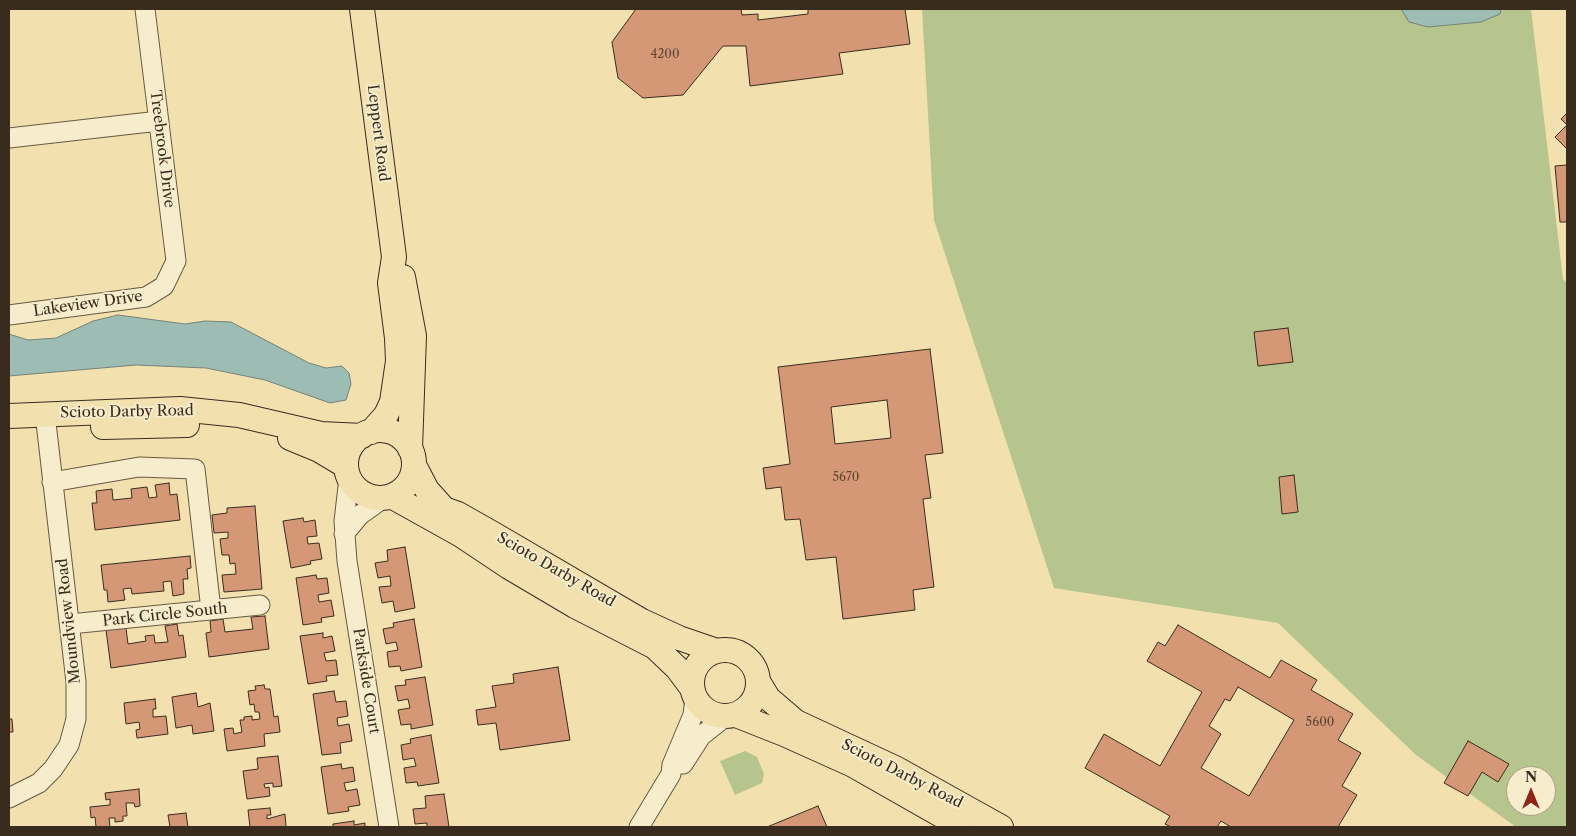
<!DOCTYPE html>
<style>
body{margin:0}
#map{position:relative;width:1576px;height:836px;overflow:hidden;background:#f2e1af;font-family:"Libre Caslon Text",serif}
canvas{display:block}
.frame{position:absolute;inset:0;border:10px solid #392c1e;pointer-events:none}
.north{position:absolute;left:1506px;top:766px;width:50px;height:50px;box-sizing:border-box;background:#f7eccb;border:1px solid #ab9f86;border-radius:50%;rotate:0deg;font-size:14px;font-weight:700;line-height:20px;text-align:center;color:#392c1e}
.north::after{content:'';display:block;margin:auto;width:18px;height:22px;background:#8f2418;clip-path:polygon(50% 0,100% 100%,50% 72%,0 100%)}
</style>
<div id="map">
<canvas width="1576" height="836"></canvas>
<div class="frame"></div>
<div class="north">N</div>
</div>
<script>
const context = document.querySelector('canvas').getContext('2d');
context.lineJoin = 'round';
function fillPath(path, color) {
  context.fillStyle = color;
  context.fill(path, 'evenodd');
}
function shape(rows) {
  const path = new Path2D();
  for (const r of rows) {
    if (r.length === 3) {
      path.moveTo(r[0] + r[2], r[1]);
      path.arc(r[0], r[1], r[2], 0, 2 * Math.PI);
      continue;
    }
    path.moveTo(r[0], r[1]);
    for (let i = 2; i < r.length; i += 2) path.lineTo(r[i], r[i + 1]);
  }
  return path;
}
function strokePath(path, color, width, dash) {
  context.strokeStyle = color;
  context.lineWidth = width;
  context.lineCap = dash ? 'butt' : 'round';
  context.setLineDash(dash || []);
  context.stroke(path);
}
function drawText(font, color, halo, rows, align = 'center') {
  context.font = font + ' "Libre Caslon Text",serif';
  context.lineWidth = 4;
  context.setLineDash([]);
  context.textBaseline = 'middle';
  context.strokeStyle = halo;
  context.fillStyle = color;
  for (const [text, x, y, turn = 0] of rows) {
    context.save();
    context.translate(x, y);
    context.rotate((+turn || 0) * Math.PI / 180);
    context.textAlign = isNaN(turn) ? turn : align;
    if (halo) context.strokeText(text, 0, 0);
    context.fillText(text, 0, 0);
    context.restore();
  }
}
const green = shape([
 [922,9,1531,9,1563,279,1567,283,1567,827,1516,827,1416,755,1278,623,1054,588,934,220],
 [1516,776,1546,776,1546,806,1516,806],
 [745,751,757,757,764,774,762,783,735,795,720,761]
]);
const water = shape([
 [1401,9,1501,9,1500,14,1481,22,1428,27,1409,22,1401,9],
 [118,315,185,324,205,321,231,322,309,363,326,368,342,366,349,373,351,384,346,400,330,403,265,380,206,368,136,365,9,376,9,334,28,340,56,338,93,321,118,315]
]);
const building = shape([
 [636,9,741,9,742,15,758,14,758,20,808,14,808,9,905,9,910,44,839,53,843,74,750,86,746,46,723,46,683,95,643,98,618,78,612,42,636,9],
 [1567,113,1567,149,1555,137,1567,125,1561,119,1567,113],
 [1567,165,1567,222,1560,222,1555,166,1567,165],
 [1288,328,1293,362,1258,366,1254,332,1288,328],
 [930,349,943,453,925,455,931,498,923,499,934,587,913,590,915,610,843,619,836,557,806,560,800,519,785,520,781,487,766,489,763,468,790,464,778,367,930,349],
 [887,400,891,438,835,444,831,407,887,400],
 [1294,475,1298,512,1282,514,1279,477,1294,475],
 [169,483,170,495,177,494,180,520,95,530,92,503,97,503,96,491,112,489,113,500,132,498,131,489,147,487,149,498,157,497,155,485,169,483],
 [255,506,262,589,224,592,222,575,236,574,235,563,230,564,229,555,222,555,220,539,228,538,228,532,214,533,212,515,227,513,227,508,255,506],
 [303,518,304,522,315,520,317,536,307,537,308,544,319,543,322,559,310,561,311,564,291,568,283,521,303,518],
 [405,547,415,608,395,612,393,601,382,603,379,587,391,586,390,576,378,578,375,563,388,561,387,550,405,547],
 [190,556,191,568,187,569,188,579,183,579,184,594,173,596,171,581,163,582,164,591,132,594,131,588,123,589,125,600,108,602,107,590,104,590,101,565,190,556],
 [316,575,317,579,327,578,329,593,318,595,319,602,331,600,334,616,321,618,322,622,303,625,296,578,316,575],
 [265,616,269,649,209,657,206,633,211,632,210,621,223,619,225,632,253,629,251,617,265,616],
 [414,619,422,667,401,671,400,666,389,667,387,652,398,650,396,642,386,644,383,629,394,627,393,623,414,619],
 [177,624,179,636,183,635,186,657,111,668,106,630,126,628,128,644,146,641,145,636,154,635,155,643,168,642,165,626,177,624],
 [1178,625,1270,678,1281,660,1317,680,1311,690,1353,714,1338,740,1361,753,1342,786,1357,795,1338,827,1231,827,1221,821,1217,827,1171,827,1165,824,1170,816,1085,768,1104,734,1160,766,1202,692,1147,661,1158,642,1165,646,1178,625],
 [1238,687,1294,720,1249,796,1201,768,1221,734,1209,726,1225,699,1230,701,1238,687],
 [323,633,323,638,332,636,335,651,324,653,326,661,336,660,338,675,326,676,327,681,308,684,300,636,323,633],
 [558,667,570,740,500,750,496,723,478,725,476,710,496,707,492,686,514,683,513,674,558,667],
 [425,677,433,725,411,729,411,724,401,725,398,710,410,708,408,699,398,701,395,686,406,685,405,680,425,677],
 [264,685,265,689,270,689,274,717,278,716,280,732,264,734,265,746,227,751,224,729,233,728,234,734,242,732,240,720,244,720,244,717,252,716,252,720,260,719,259,712,255,712,254,704,250,705,248,691,256,690,255,686,264,685],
 [334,691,336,702,346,701,348,716,337,718,338,726,349,724,352,741,340,743,341,753,322,755,313,694,334,691],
 [196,693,198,707,210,703,214,731,193,734,192,725,176,728,172,697,196,693],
 [155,699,156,709,153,709,153,717,166,716,168,734,137,738,136,730,140,729,139,722,126,724,124,703,155,699],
 [9,719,12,719,13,732,9,732,9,719],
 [431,735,439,783,418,786,417,782,406,783,404,768,416,766,414,758,403,760,401,745,411,743,410,739,431,735],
 [1468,741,1509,764,1498,782,1482,772,1468,796,1444,783,1468,741],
 [278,756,282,786,273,787,273,783,264,784,265,788,269,787,270,796,247,799,243,771,258,769,257,758,278,756],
 [341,764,342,769,353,767,355,781,344,783,346,791,357,789,360,805,348,807,349,811,328,814,321,767,341,764],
 [139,789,140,806,135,807,134,803,126,803,127,816,123,816,123,821,115,822,115,818,109,818,110,827,96,827,95,817,91,818,90,807,110,805,110,799,106,800,105,793,139,789],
 [444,794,449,827,427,827,427,823,415,824,413,809,426,808,425,796,444,794],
 [818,806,827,827,767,827,818,806],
 [270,808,271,815,267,815,267,819,285,814,286,827,250,827,248,810,270,808],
 [186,813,188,827,170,827,168,815,186,813],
 [354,821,354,825,365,823,365,827,333,827,333,824,354,821]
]);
const minor = shape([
 [9,138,159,121],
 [9,315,146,297,164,286,176,261,145,9],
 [349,478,344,521,347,561,389,827],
 [52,482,139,467,195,469,211,610],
 [344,534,360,515,385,497],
 [70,624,260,605],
 [683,764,701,736,725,717],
 [9,798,39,783,53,769,69,745,76,719,76,682,45,414],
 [639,827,671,774,672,765,693,715,695,698]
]);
const major = shape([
 [362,9,394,257,390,283,397,338,398,361,392,402,386,415,371,432],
 [403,277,414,336,410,449],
 [9,416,180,409,239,415,321,434,362,436],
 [103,427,187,425],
 [380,464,34],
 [290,438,319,450,346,466],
 [414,465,427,490,444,509,458,514,495,535,642,621,679,638,717,651],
 [391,496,461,535,509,567,575,606,655,647,677,668,692,688],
 [725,683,33],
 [759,683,768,698,796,722,897,769,1001,827],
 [736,715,784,734,853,765,962,827]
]);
const numberNames = [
 ["4200",665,55],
 ["5670",846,478],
 ["5600",1320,723]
];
const streetNames = [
 ["Leppert Road",378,133,83],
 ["Treebrook Drive",162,149,83],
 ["Lakeview Drive",88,304,-8],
 ["Scioto Darby Road",127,412,-1],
 ["Scioto Darby Road",556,570,30],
 ["Park Circle South",165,615,-6],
 ["Moundview Road",69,621,-96],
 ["Parkside Court",366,681,81],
 ["Scioto Darby Road",902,774,27]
];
fillPath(green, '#b6c48e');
fillPath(water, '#9dbcb3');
strokePath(water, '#758277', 1);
fillPath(building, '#d59876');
strokePath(building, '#392c1e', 1);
strokePath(minor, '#675942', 21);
strokePath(major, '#392c1e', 26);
strokePath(minor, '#f7eccb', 19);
strokePath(major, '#f2e1af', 24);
drawText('12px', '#604734', null, numberNames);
drawText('15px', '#392c1e', '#f7eccb', streetNames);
</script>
